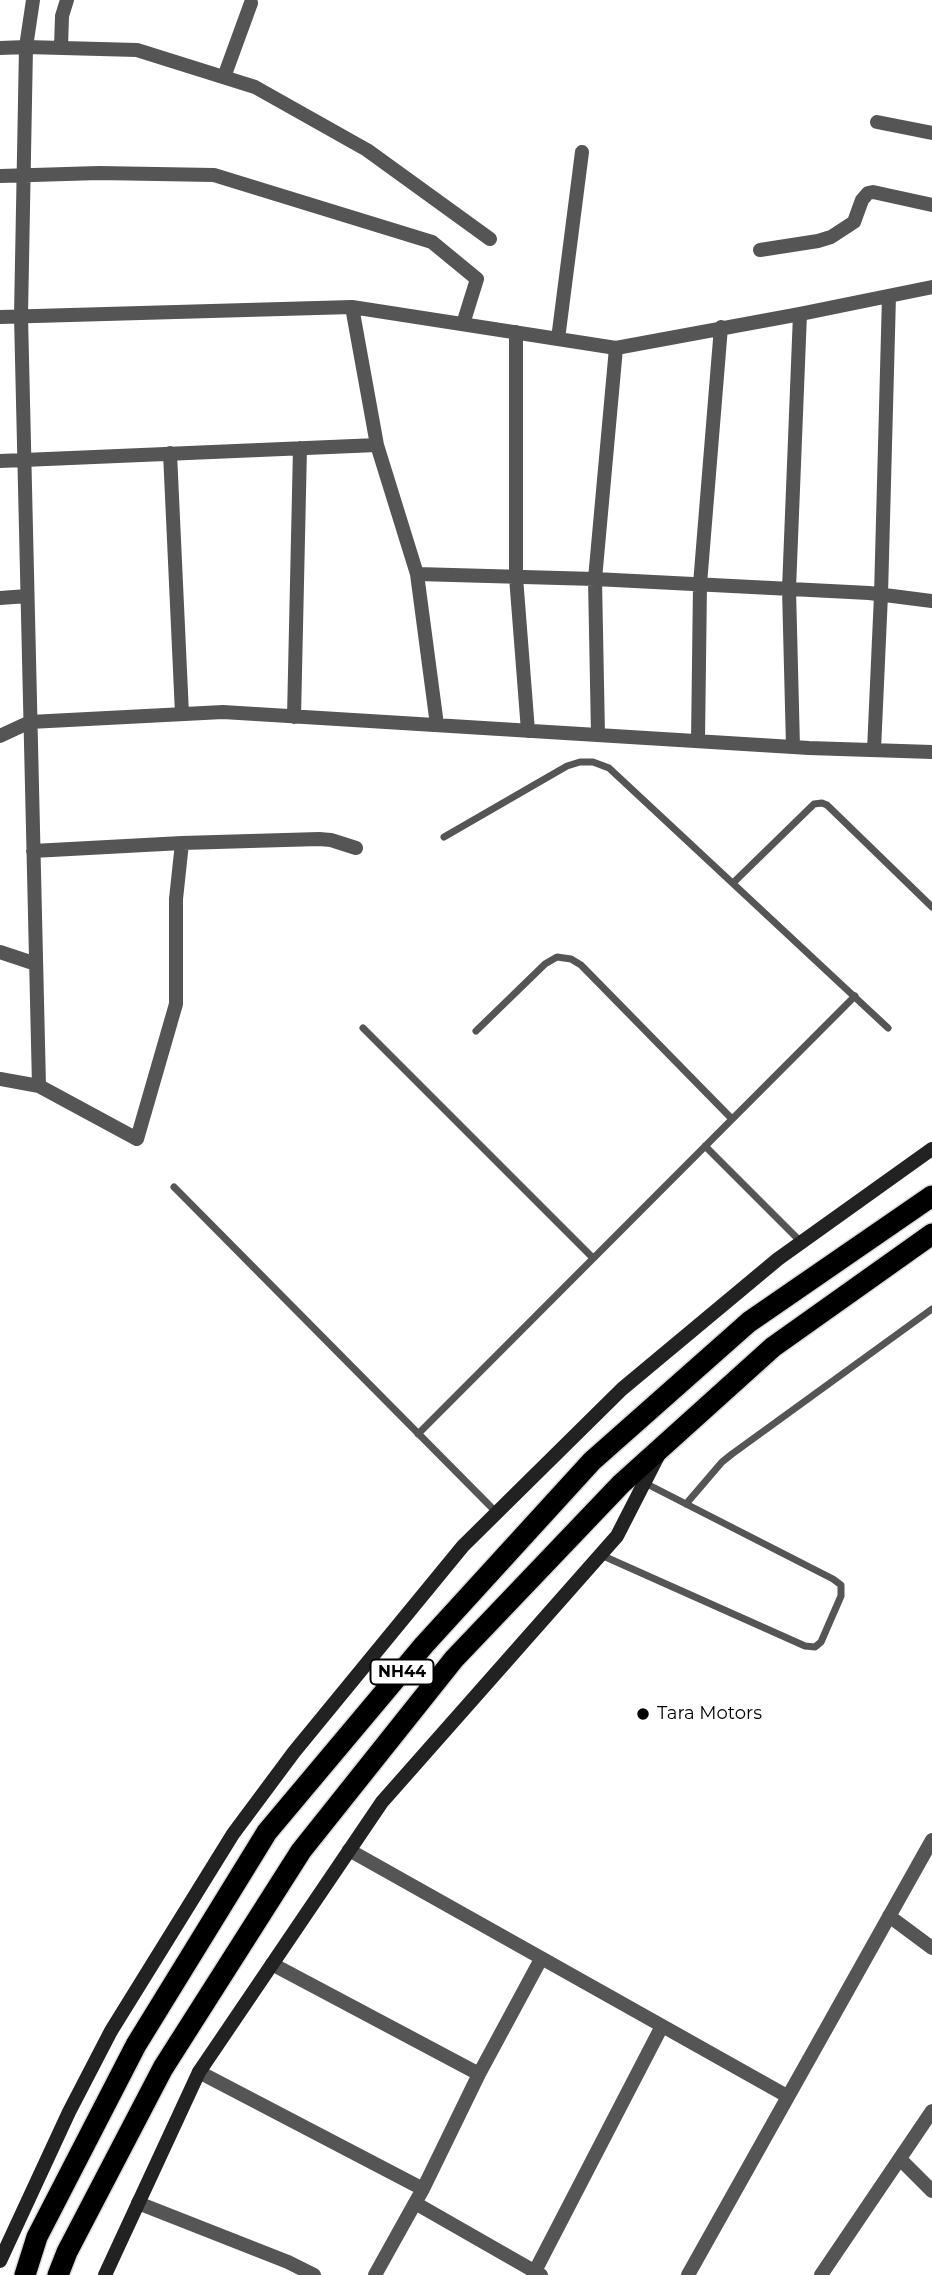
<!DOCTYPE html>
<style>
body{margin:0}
canvas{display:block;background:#fff}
</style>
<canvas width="932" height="2275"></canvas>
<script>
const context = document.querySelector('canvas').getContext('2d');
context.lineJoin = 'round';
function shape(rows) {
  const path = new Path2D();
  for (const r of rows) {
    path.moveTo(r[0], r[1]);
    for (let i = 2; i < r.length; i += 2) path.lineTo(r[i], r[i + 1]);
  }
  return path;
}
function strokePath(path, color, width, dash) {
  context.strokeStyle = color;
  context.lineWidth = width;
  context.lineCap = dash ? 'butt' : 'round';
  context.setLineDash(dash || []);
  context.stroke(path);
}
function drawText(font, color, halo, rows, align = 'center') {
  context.font = font + ' Montserrat,sans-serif';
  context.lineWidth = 6;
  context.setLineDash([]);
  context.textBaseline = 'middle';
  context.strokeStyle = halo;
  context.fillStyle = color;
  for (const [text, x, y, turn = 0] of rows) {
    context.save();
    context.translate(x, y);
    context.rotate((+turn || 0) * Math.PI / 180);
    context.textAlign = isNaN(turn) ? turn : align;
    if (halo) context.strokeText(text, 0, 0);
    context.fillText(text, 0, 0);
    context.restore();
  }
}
const lane = shape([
 [444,837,567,766,580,762,593,762,609,768,888,1028],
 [733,883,814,804,822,803,827,805,932,907],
 [363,1028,593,1258],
 [476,1031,545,964,557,957,571,959,581,965,732,1119],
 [705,1146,801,1242],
 [174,1187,497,1513],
 [418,1434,855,996],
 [686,1504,722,1462,732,1454,932,1309],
 [601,1555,805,1646,815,1647,821,1642,841,1596,841,1585,833,1579,645,1483]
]);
const street = shape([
 [0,48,26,47,33,0],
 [61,48,62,16,67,0],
 [224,77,251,3],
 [877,122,932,133],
 [0,176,99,173,214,175,432,242,477,279,463,324],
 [760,250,818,241,831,237,854,222,862,200,868,193,873,192,932,205],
 [352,307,616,348,800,314,932,287],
 [0,317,352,307,377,445,417,574,595,579,869,593,932,601],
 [516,332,516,577,528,731],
 [558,339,582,152],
 [170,453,182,714],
 [0,461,377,445],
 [417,574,437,725],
 [0,598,27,596],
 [294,717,300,448],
 [598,735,595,579,616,348],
 [0,736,30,722,223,712,809,748,932,752],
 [698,741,700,584,721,327],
 [793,747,789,589,800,314],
 [874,750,881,595,889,296],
 [33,851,182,843,319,839,331,840,356,848],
 [0,952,36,964],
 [0,1079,39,1086,21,316,26,47,137,50,255,87,367,150,490,239],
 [39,1086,137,1139,176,1004,176,899,182,843],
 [349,1850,787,2096],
 [889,1916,932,1948],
 [272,1964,479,2074],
 [199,2072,423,2189,415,2203,541,2275],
 [900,2159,932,2191],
 [423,2189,479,2074,541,1959],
 [138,2203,288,2262,314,2275],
 [375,2275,415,2203],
 [533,2275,662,2026],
 [688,2275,932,1840],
 [821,2275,932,2111]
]);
const secondary = shape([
 [0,2261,69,2112,111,2031,233,1834,294,1752,463,1546,622,1389,778,1259,932,1149],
 [105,2275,199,2072,382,1802,617,1536,658,1456]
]);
const highway = shape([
 [25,2275,37,2237,136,2045,267,1832,424,1645,592,1461,749,1322,932,1196],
 [58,2275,67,2252,163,2068,301,1851,454,1659,621,1484,773,1347,932,1234]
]);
const markers = [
 [643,1714,7,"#000"]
];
const shields = [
 [402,1672,63]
];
const shieldNames = [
 ["NH44",402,1672]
];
const poiNames = [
 ["Tara Motors",657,1714]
];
strokePath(highway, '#dbdbdb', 24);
strokePath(lane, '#555', 7);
strokePath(street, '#555', 14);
strokePath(secondary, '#222', 14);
strokePath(highway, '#000', 21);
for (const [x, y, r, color] of markers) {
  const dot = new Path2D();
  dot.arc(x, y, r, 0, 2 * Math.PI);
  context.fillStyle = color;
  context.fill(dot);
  strokePath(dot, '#fff', 2.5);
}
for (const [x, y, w] of shields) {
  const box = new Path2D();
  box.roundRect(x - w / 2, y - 12.5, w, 25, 5);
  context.fillStyle = '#fff';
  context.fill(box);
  strokePath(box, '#000', 2);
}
drawText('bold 16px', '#000', null, shieldNames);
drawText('18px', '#000', '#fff', poiNames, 'left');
</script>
